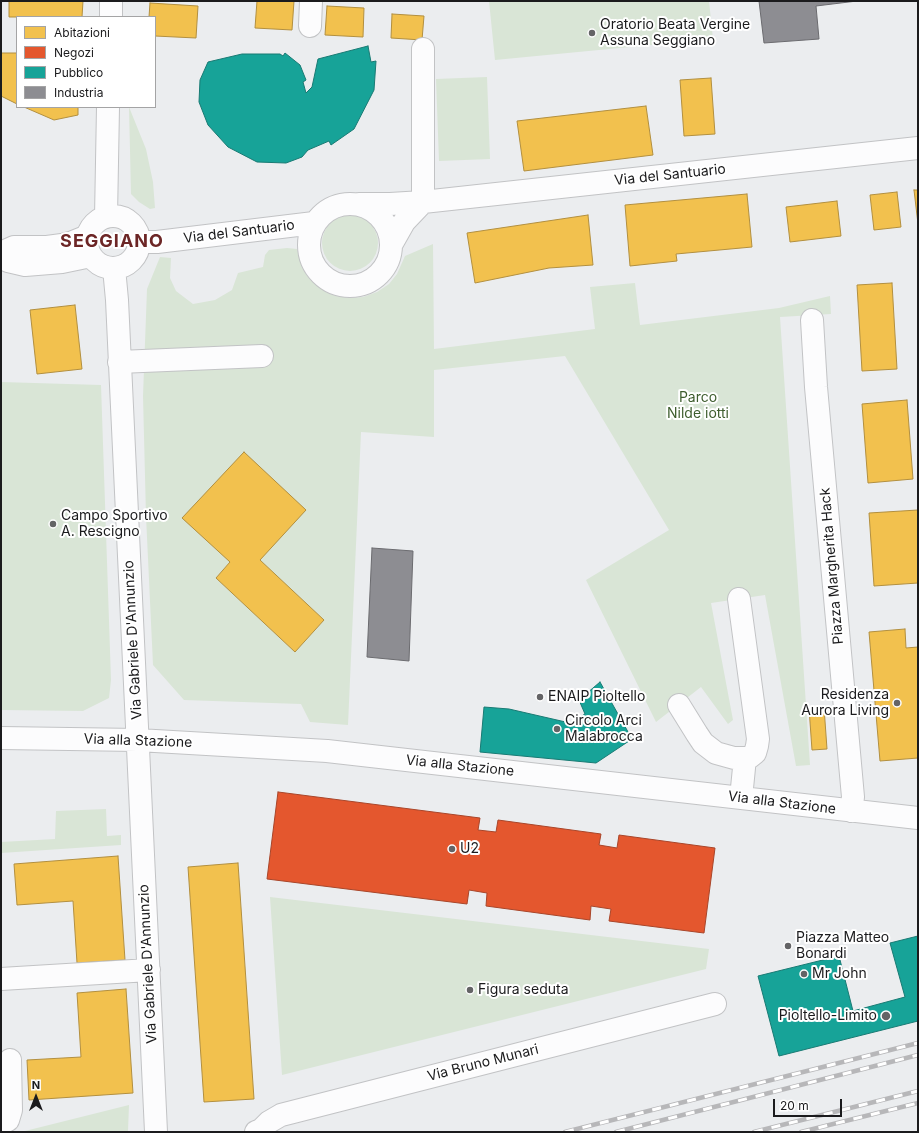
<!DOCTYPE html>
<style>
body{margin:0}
#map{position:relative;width:919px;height:1133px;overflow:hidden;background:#ebedef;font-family:Inter,sans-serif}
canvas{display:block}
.frame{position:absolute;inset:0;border:2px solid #1b1b1d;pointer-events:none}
.legend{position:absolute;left:16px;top:16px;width:140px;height:92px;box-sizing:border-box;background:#fff;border:1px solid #a4a4a5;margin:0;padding:5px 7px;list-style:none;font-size:12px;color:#1b1b1d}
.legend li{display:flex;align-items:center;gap:8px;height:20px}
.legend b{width:20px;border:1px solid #a4a4a5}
.north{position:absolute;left:16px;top:1077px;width:40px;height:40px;-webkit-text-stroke:3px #fff;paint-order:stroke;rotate:0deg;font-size:11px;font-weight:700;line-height:16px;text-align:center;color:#1b1b1d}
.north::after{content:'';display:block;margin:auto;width:14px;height:18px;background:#1b1b1d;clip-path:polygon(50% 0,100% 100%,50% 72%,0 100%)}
.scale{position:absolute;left:773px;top:1099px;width:69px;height:18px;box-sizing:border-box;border:2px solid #1b1b1d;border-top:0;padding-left:5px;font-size:12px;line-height:14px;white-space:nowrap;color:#1b1b1d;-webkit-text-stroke:3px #fff;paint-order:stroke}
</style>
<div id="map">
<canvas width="919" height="1133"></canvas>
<div class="frame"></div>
<ul class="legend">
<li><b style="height:11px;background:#f2c14e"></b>Abitazioni</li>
<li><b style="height:11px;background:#e4572e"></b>Negozi</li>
<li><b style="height:11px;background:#17a398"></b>Pubblico</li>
<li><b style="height:11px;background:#8d8d92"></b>Industria</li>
</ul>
<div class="north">N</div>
<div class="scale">20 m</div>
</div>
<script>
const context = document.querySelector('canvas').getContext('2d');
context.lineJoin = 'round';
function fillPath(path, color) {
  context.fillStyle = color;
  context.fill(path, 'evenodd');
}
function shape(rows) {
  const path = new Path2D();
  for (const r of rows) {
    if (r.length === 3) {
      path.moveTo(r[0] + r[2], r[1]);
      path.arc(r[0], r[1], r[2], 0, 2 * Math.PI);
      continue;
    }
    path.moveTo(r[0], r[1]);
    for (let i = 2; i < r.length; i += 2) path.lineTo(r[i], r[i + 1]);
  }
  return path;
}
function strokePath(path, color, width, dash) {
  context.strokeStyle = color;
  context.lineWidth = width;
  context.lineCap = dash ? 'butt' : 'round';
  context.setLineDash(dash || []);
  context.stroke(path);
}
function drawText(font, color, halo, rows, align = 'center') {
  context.font = font + ' Inter,sans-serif';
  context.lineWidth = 4;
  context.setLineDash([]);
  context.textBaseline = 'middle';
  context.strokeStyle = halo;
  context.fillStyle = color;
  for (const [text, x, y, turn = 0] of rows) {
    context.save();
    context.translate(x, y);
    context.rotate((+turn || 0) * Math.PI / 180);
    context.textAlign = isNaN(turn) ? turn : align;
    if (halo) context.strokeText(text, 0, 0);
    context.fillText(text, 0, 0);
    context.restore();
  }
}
const green = shape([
 [489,1,709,1,713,39,495,60],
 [487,77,490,159,439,161,436,79],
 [129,107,146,149,153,182,155,208,150,209,139,202,131,194],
 [350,243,28],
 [433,244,434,349,595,329,590,287,635,283,640,325,779,308,830,296,831,314,780,317,810,765,796,766,765,595,711,603,733,720,728,724,701,687,656,722,586,580,669,530,565,356,434,370,434,437,361,432,348,725,310,722,301,704,184,700,153,665,146,516,143,396,147,289,160,257,171,258,170,278,176,291,193,304,215,300,232,290,238,273,263,267,265,255,269,250,287,248,297,249,303,269,308,277,316,285,326,292,336,296,349,298,363,297,377,292,389,284,397,274,405,256],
 [260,560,324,620,295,652,216,578,230,562],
 [1,382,101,385,111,680,109,698,83,711,1,710],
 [106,809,107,836,121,835,121,845,1,853,1,842,55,839,56,811],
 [270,897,709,949,706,969,282,1075],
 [129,1105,128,1131,126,1132,21,1132]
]);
const homes = shape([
 [9,1,83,1,82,17,9,17,9,1],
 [257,1,294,1,292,30,255,28,257,1],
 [150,3,198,6,196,38,155,36,155,17,149,17,150,3],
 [327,6,364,8,363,37,325,35,327,6],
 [392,14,424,16,422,40,391,38,392,14],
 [1,53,17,53,17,104,1,96,1,53],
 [711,78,715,134,684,136,680,80,711,78],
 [646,106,653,155,524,171,517,121,646,106],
 [24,107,78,107,78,115,54,120,24,107],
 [914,190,918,190,918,224,914,190],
 [897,192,901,227,874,230,870,195,897,192],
 [747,194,752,247,676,254,677,261,630,266,625,205,747,194],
 [837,201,841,236,790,242,786,207,837,201],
 [588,215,593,265,549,268,475,283,467,233,588,215],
 [892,283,897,369,862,371,857,285,892,283],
 [75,305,82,369,37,374,30,310,75,305],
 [907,400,913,479,868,483,862,404,907,400],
 [244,452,306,510,260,560,324,620,295,652,216,578,230,562,182,518,244,452],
 [918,510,918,583,874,586,869,513,918,510],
 [905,629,906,648,918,647,918,758,880,761,869,632,905,629],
 [824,707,827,749,812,750,809,708,824,707],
 [118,856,125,960,77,963,73,901,17,905,14,864,118,856],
 [238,863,254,1099,204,1102,188,867,238,863],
 [126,989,133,1093,29,1100,27,1060,81,1057,77,993,126,989]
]);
const shops = shape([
 [278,792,480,818,478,830,496,832,498,820,601,834,599,845,617,848,619,835,715,848,704,933,609,921,611,909,591,906,590,920,486,906,487,893,469,890,467,904,267,879,278,792]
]);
const public = shape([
 [368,46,371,62,376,61,374,90,354,129,331,145,329,141,308,150,302,157,286,163,257,162,228,147,208,125,199,102,200,80,208,62,242,54,280,54,283,56,285,53,300,65,306,80,303,82,306,93,312,87,318,59,368,46],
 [600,682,632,739,596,763,480,752,484,707,509,709,570,723,585,714,579,700,600,682],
 [918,936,918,1021,779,1056,758,976,839,956,853,1011,905,997,890,943,918,936]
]);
const industry = shape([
 [759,1,857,1,816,6,819,39,764,43,759,1],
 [372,548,413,551,409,661,367,657,372,548]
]);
const minor = shape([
 [111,17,111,1],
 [310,26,311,1],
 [423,202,423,49],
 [350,245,41],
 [359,204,390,204,423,202,918,148],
 [113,242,26],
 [106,217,108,107],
 [139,242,157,242,314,223],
 [391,245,404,222,423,202],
 [1,254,5,251,14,247,47,247,62,245,73,242,88,236],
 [1,256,8,261,25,265,62,262,91,256],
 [114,268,117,300,156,1132],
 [812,320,816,387,853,797,851,811],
 [119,362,262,356],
 [679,705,697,734,703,743,716,753,734,758,745,758,750,757,755,753,757,746,758,739,739,599],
 [1,738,138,740,327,751,918,818],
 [741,798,745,758],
 [1,979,149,970],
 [1,1124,8,1120,11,1110,10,1060],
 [256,1132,261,1130,269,1122,281,1115,715,1004]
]);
const rail = shape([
 [565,1132,918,1043],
 [616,1132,918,1055],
 [754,1132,918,1091],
 [801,1132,918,1103]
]);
const markers = [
 [592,33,4,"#646466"],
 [53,524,4,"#646466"],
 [540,697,4,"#646466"],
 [897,703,4,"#646466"],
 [557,729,4,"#646466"],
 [452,849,4,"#646466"],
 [788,946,4,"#646466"],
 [804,974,4,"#646466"],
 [470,990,4,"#646466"],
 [886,1016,5,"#646466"]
];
const poiNames = [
 ["Oratorio Beata Vergine",600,25],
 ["Assuna Seggiano",600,41],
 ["Campo Sportivo",61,516],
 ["A. Rescigno",61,532],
 ["Residenza",889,695,"right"],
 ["Aurora Living",889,711,"right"],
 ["ENAIP Pioltello",548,697],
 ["Circolo Arci",565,721],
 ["Malabrocca",565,737],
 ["U2",460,849],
 ["Piazza Matteo",796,938],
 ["Bonardi",796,954],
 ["Mr John",812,974],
 ["Figura seduta",478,990],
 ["Pioltello-Limito",877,1016,"right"]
];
const streetNames = [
 ["Via del Santuario",670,175,-6],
 ["Via del Santuario",239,232,-7],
 ["Piazza Margherita Hack",832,566,-95],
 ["Via Gabriele D'Annunzio",133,640,-93],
 ["Via alla Stazione",138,741,2],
 ["Via alla Stazione",460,766,6],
 ["Via alla Stazione",782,803,7],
 ["Via Gabriele D'Annunzio",148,964,-93],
 ["Via Bruno Munari",483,1063,-14]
];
const parkNames = [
 ["Parco",698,398],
 ["Nilde iotti",698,414]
];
const districtNames = [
 ["SEGGIANO",112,242]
];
fillPath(green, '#d9e5d6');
fillPath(homes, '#f2c14e');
strokePath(homes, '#b28f3f', 1);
fillPath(shops, '#e4572e');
strokePath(shops, '#a84529', 1);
fillPath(public, '#17a398');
strokePath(public, '#187a73', 1);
fillPath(industry, '#8d8d92');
strokePath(industry, '#6b6b6f', 1);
strokePath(minor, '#c2c3c5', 24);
strokePath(minor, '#fcfcfd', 22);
strokePath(rail, '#b7b7b9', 4.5);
strokePath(rail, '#fff', 3, [9]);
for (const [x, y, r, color] of markers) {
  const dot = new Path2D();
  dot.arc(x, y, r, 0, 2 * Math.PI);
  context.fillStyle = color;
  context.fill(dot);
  strokePath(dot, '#fff', 1.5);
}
drawText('14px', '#1b1b1d', '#fff', poiNames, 'left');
drawText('14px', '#1b1b1d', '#fff', streetNames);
drawText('14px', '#3e5d2e', '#fff', parkNames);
context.letterSpacing = '1px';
drawText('bold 18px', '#6c2626', '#fff', districtNames);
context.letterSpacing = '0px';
</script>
